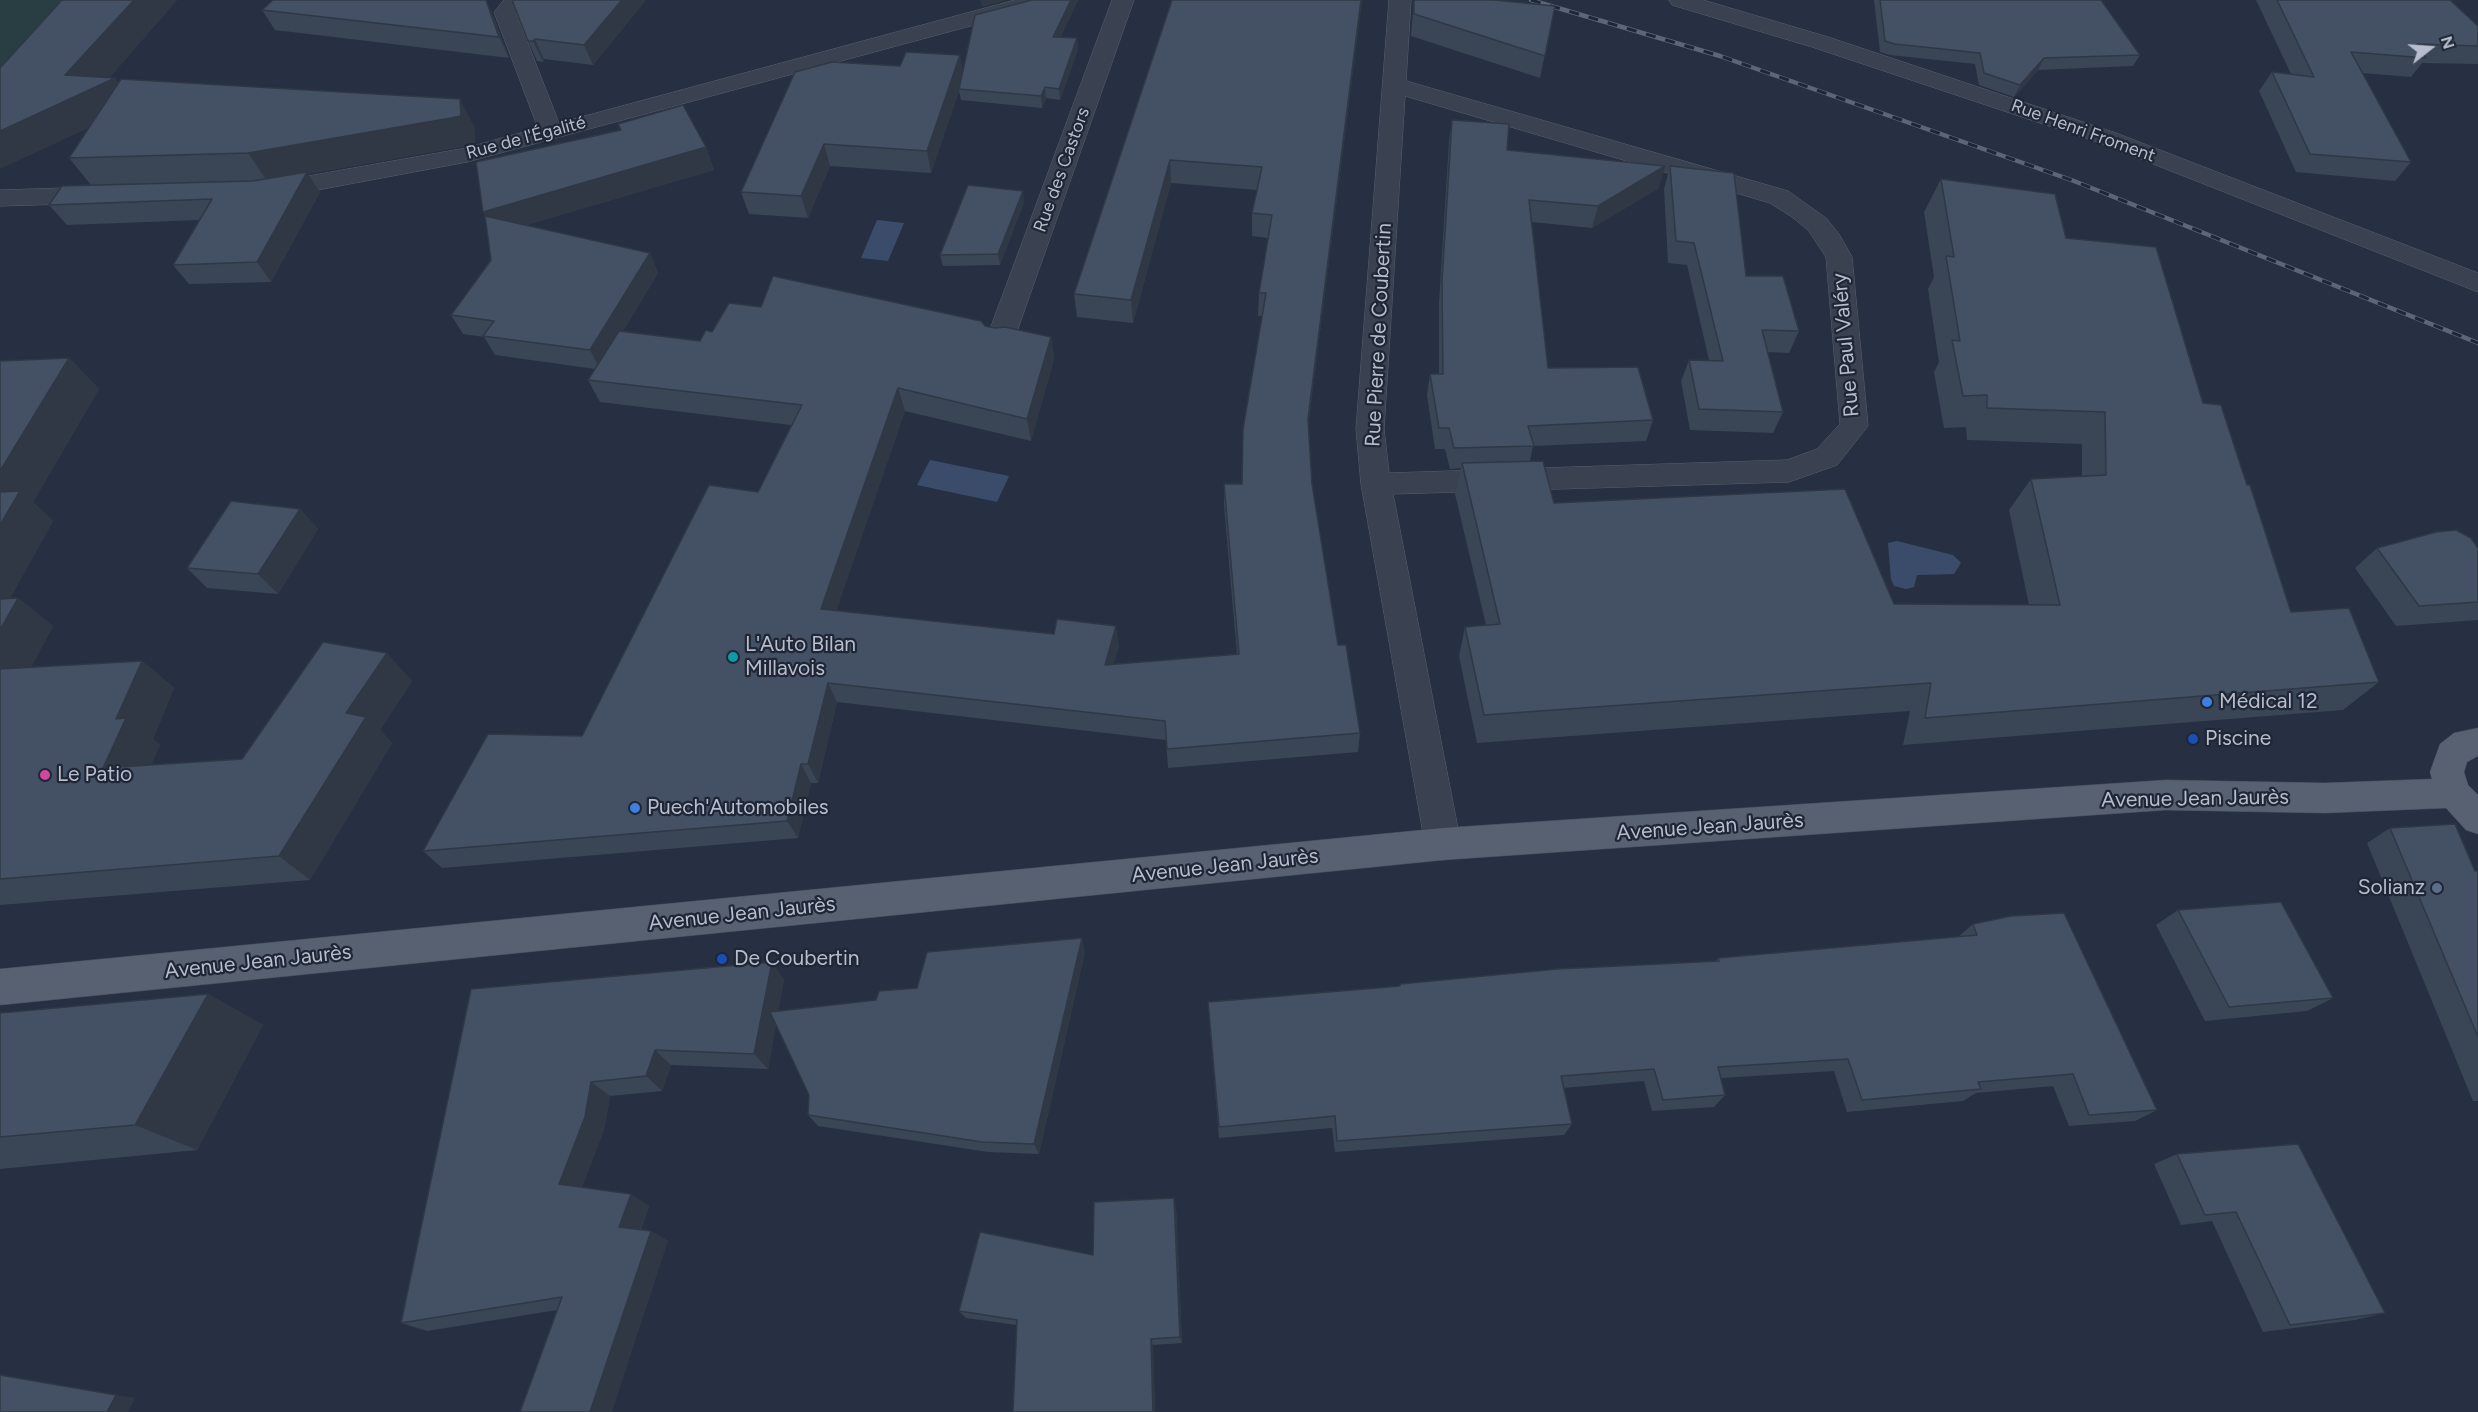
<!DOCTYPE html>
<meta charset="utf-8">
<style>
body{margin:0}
#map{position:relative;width:2478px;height:1412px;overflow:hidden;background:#263042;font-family:Figtree,sans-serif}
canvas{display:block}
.north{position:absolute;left:2400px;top:18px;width:60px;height:60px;-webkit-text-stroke:4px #1f2737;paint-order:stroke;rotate:73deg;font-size:16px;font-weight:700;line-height:24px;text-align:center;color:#b7bdcc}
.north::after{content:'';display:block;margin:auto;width:21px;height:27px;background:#b7bdcc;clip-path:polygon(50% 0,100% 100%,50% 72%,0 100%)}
</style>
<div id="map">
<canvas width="2478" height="1412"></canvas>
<div class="north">N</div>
</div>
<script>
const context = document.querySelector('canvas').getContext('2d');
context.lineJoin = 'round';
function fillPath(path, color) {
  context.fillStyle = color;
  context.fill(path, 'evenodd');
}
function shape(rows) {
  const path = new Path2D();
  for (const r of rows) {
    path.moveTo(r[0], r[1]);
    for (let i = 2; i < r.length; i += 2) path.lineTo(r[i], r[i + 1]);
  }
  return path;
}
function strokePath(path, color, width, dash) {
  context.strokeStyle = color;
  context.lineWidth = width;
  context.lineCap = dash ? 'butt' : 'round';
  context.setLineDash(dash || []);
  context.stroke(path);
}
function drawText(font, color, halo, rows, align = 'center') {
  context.font = font + ' Figtree,sans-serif';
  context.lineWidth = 4.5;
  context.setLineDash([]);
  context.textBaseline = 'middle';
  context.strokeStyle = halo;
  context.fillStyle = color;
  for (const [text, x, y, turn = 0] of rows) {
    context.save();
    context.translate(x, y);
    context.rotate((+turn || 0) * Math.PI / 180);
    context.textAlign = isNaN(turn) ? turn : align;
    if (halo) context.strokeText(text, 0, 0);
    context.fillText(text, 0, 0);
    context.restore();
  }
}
const green = shape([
 [0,0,106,0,0,122]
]);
const water = shape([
 [877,220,904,223,888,261,861,258],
 [930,460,1009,476,997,502,917,485],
 [1897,541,1953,555,1961,563,1954,574,1917,575,1914,587,1906,589,1894,586,1891,579,1888,543]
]);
const minor = shape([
 [504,0,527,0,516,13,559,123,1015,0,1051,0,1048,5,467,162,269,199,260,197,257,191,260,185,269,183,466,148,538,128,494,12,504,0],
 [1112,0,1134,0,1014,340,1010,347,1000,349,990,347,986,340,1112,0],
 [1389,0,1411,0,1406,81,1788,191,1826,218,1839,234,1852,257,1868,426,1837,465,1789,482,1393,494,1461,844,1455,855,1443,860,1431,855,1425,844,1361,484,1356,429,1389,0],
 [1405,96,1770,203,1792,217,1808,230,1826,257,1840,424,1817,449,1787,460,1389,473,1384,429,1405,96],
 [1669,0,1703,0,1828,37,2116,133,2478,273,2478,292,2100,143,1812,47,1672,5,1669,0],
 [100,187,109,189,112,195,109,201,100,203,0,206,0,190,100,187]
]);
const primary = shape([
 [2478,728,2478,756,2467,762,2464,772,2468,785,2478,795,2478,834,2466,830,2446,808,2325,813,2166,810,1443,860,0,1005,0,969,1443,828,2166,780,2325,783,2432,779,2430,772,2440,744,2454,733,2478,728]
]);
const rail = shape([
 [1531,0,1720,56,2074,181,2478,343]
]);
const wall = shape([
 [62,0,177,0,109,78,118,83,474,126,475,143,466,146,308,174,320,192,271,282,189,284,173,265,200,220,67,225,49,205,91,185,69,158,89,128],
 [646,0,593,65,544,59,543,62,537,61,528,41],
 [1032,0,1078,0,1060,38,1077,38,1078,49,1060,100,1046,98,1042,108,961,100,959,91,931,173,830,166,808,218,749,214,741,192,795,72,963,71],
 [1172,0,1362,0,1308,427,1312,484,1338,645,1360,733,1358,752,1168,768,1166,740,837,702,818,783,811,783,798,838,442,868,423,851,582,736,758,492,791,425,600,402,588,380,595,369,495,355,484,337,463,334,451,315,491,260,485,216,483,212,706,147,714,170,526,225,650,253,658,273,623,331,700,341,712,332,761,307,985,326,1051,337,1054,359,1031,441,905,411,836,610,1119,647,1113,664,1237,654,1224,506,1224,484,1242,484,1262,316,1258,316,1259,293,1268,238,1252,236,1252,213,1257,190,1171,183,1133,323,1077,317,1074,294],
 [1414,0,1555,6,1540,78,1411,36],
 [1874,0,2101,0,2140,55,2133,66,2038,70,2014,97,1979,85,1975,64,1890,55,1880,52],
 [2256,0,2450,0,2478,26,2478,64,2422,63,2411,77,2362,73,2411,162,2395,181,2296,172,2259,91,2272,72,2291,74],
 [262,10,494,18,509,58,275,30],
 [1452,120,1507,150,1659,188,1592,228,1532,222,1548,368,1653,420,1646,441,1533,446,1530,461,1554,503,1894,604,2029,605,2009,510,2031,479,2082,477,2082,444,1967,440,1966,427,1944,428,1934,372,1939,362,1928,289,1934,277,1924,212,1941,179,2066,238,2203,403,2247,485,2291,612,2379,682,2343,710,1903,745,1910,711,1477,743,1459,656,1465,627,1486,625,1455,494,1461,468,1450,469,1445,449,1435,449,1427,395,1430,374,1439,374,1439,303,1449,141],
 [1670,166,1746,276,1799,331,1789,353,1768,352,1783,412,1773,433,1690,430,1681,381,1689,360,1709,360,1687,265,1668,263,1664,189],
 [1024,202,1000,265,943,266,940,255],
 [69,358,99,389,33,502,53,521,10,598,18,598,53,626,31,667,142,661,174,688,153,739,160,745,151,765,242,759,412,681,380,730,392,743,310,880,0,905,0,361],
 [300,509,318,529,278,594,207,588,187,568],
 [2377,548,2478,548,2478,620,2396,626,2355,568],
 [2390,828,2475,871,2478,871,2478,1101,2473,1101,2367,843],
 [2178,910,2333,998,2307,1011,2205,1021,2156,925],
 [1973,924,2157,1110,2135,1121,2069,1126,2053,1086,1976,1093,1963,1101,1847,1112,1834,1071,1721,1078,1725,1095,1714,1107,1652,1111,1644,1081,1563,1088,1572,1124,1564,1135,1335,1152,1332,1128,1219,1138,1209,1015,1399,986,1400,984,1716,961,1718,958,1958,937],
 [1085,952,1039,1154,988,1152,818,1126,808,1115,809,1095,776,1024,768,1069,671,1065,662,1091,610,1096,604,1130,582,1187,649,1206,641,1229,651,1231,668,1241,557,1310,427,1331,401,1323,471,989,784,979,778,1011,876,1000,917,988],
 [208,994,263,1025,197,1150,0,1169,0,1013],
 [2177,1154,2385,1313,2355,1320,2263,1332,2212,1221,2181,1225,2154,1164],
 [1176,1207,1182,1343,1153,1345,1155,1412,1013,1412,1017,1325,966,1318,959,1311,1093,1255]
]);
const shadedWall = shape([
 [134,0,177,0,104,84,115,78,136,106,0,169,0,131,65,75],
 [486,0,494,18,509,58,499,37],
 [622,0,646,0,593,65,584,45],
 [980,0,1007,0,982,7],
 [1071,0,1078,0,1055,49,1053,37],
 [1361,0,1361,9,1306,442,1308,419],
 [1077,38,1078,49,1060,100,1059,89],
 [535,39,544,59,543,62,533,41],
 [960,55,964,78,959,89,959,91,931,173,927,151],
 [2044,58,2038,70,2014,97,2020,85],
 [1045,87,1046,98,1042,108,1041,96],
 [460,99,474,126,475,143,466,146,308,174,320,192,271,282,257,262,267,181,248,153],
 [824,144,830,166,808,218,801,196],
 [706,147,714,170,495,234,483,212],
 [1170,160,1171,183,1133,323,1131,300],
 [1665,166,1659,188,1592,228,1598,206],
 [1023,191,1024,202,1000,265,998,254],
 [650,253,658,273,600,369,590,350],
 [1051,337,1054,359,1031,441,1027,419],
 [69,358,99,389,33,502,53,521,0,617,0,471],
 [898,388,905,411,830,630,821,609],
 [300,509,318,529,278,594,258,574],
 [18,598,53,626,15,698,0,687,0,630],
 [1116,626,1119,647,1107,685,1105,665],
 [387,653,412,681,380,730,392,743,310,880,279,856,346,713],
 [142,661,174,688,153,739,160,745,139,794,103,768,116,719],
 [828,683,837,702,818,783,808,764],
 [801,764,811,783,798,838,787,821],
 [1082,938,1085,952,1039,1154,1034,1144],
 [772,962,784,979,768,1069,754,1054],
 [208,994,263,1025,197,1150,135,1125],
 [655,1050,671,1065,662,1091,646,1076],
 [591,1082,610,1096,604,1130,579,1196,559,1184],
 [631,1194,649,1206,637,1238,619,1227],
 [1174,1198,1176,1207,1182,1343,1180,1337],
 [651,1231,668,1241,612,1412,590,1412],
 [1151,1339,1153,1345,1155,1412,1153,1412],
 [116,1395,135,1398,128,1412,107,1412]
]);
const building = shape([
 [62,0,134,0,65,75,115,78,0,131,0,68,62,0],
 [273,0,486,0,499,37,262,10,273,0],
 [512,0,622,0,584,45,535,39,533,41,528,41,512,0],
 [1032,0,1071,0,1053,37,1077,38,1059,89,1045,87,1041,96,959,89,975,15,1032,0],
 [1172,0,1361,0,1308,419,1312,484,1338,645,1346,645,1360,733,1167,749,1165,721,828,683,808,764,801,764,787,821,423,851,488,734,582,736,709,485,758,492,802,405,588,380,619,331,700,341,706,330,712,332,729,303,761,307,773,276,981,321,985,326,995,328,1005,327,1051,337,1027,419,898,388,821,609,1054,634,1057,619,1116,626,1105,665,1239,654,1224,484,1242,484,1243,429,1266,293,1259,293,1272,215,1252,213,1262,167,1170,160,1131,300,1074,294,1172,0],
 [1414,0,1494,0,1555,6,1545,56,1414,14,1414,0],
 [1880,0,2101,0,2140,55,2044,58,2020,85,1984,73,1980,53,1895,44,1885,41,1880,0],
 [2277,0,2450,0,2478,26,2478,46,2417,44,2426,58,2351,52,2411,162,2310,154,2272,72,2314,77,2277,0],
 [906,52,960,55,927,151,824,144,801,196,741,192,795,72,832,62,900,66,906,52],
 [121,79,460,99,461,116,451,118,248,153,69,158,121,79],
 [683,105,706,147,483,212,476,162,621,130,618,124,683,105],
 [1452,120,1509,124,1507,150,1665,166,1598,206,1529,200,1548,368,1638,367,1653,420,1528,426,1534,446,1454,448,1449,428,1439,428,1430,374,1443,374,1442,281,1452,120],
 [1670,166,1734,173,1746,276,1783,276,1799,331,1762,330,1783,412,1699,409,1689,360,1723,361,1694,243,1676,241,1670,166],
 [307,172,257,262,173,265,212,199,49,205,62,186,253,181,307,172],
 [1941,179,2055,194,2066,238,2156,247,2203,403,2221,405,2247,485,2250,485,2291,612,2349,608,2379,682,1925,718,1931,683,1484,715,1465,627,1500,624,1462,463,1543,461,1554,503,1845,489,1894,604,2060,605,2031,479,2106,475,2105,412,1987,408,1987,395,1963,396,1952,340,1960,341,1946,256,1954,257,1941,179],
 [968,185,1023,191,998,254,940,255,968,185],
 [485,216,650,253,590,350,483,336,494,321,451,315,491,260,485,216],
 [69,358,0,471,0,361,69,358],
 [20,491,0,525,0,492,20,491],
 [231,501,300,509,258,574,187,568,231,501],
 [2456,530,2471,538,2478,548,2478,602,2419,606,2377,548,2436,532,2456,530],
 [18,598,0,630,0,599,18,598],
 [323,642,387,653,346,713,366,717,279,856,0,879,0,669,142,661,116,719,126,718,103,768,242,759,323,642],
 [2455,824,2475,871,2478,871,2478,1037,2390,828,2455,824],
 [2281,902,2333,998,2229,1007,2178,910,2281,902],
 [2064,913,2157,1110,2089,1115,2073,1074,1978,1082,1981,1089,1862,1100,1848,1059,1718,1067,1725,1095,1663,1100,1654,1069,1561,1076,1572,1124,1337,1141,1335,1116,1219,1127,1208,1002,1400,986,1400,984,1557,969,1719,961,1718,958,1977,935,1973,924,2011,916,2064,913],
 [1082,938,1034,1144,982,1142,808,1115,809,1095,770,1012,876,1000,879,991,917,988,927,952,1082,938],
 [772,962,754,1054,655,1050,646,1076,591,1082,585,1117,559,1184,631,1194,619,1227,651,1231,590,1412,520,1412,562,1297,401,1323,471,989,772,962],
 [208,994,135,1125,0,1137,0,1013,208,994],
 [2298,1144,2385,1313,2290,1325,2236,1212,2205,1215,2177,1154,2298,1144],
 [1174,1198,1180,1337,1151,1339,1153,1412,1013,1412,1017,1320,959,1311,980,1232,1093,1255,1094,1202,1174,1198],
 [0,1375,116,1395,107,1412,0,1412,0,1375]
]);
const markers = [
 [733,657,6,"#0f9aa8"],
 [2207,702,6,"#3f7fe0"],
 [2193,739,6,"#1a4fb4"],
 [45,775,6,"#d1479c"],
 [635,808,6,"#3f7fe0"],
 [2437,888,6,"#5c6f8a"],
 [722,959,6,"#1a4fb4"]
];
const farStreetnames = [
 ["Rue Henri Froment",2083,131,20],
 ["Rue de l'Égalité",526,138,-15],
 ["Rue des Castors",1062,170,-70]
];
const streetNames = [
 ["Rue Pierre de Coubertin",1379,335,-87],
 ["Rue Paul Valéry",1846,345,-95],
 ["Avenue Jean Jaurès",2195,799,-1],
 ["Avenue Jean Jaurès",1710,827,-4],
 ["Avenue Jean Jaurès",1225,866,-6],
 ["Avenue Jean Jaurès",742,914,-6],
 ["Avenue Jean Jaurès",258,962,-6]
];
const poiNames = [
 ["L'Auto Bilan",745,645],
 ["Millavois",745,669],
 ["Médical 12",2219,702],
 ["Piscine",2205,739],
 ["Le Patio",57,775],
 ["Puech'Automobiles",647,808],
 ["Solianz",2425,888,"right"],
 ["De Coubertin",734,959]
];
fillPath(green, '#283e43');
fillPath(water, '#3b4c6b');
strokePath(minor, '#58606f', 1);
strokePath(primary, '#444b5b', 1);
fillPath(minor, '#3a4251');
fillPath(primary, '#586171');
strokePath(rail, '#5c6678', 4.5);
strokePath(rail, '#1f2737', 3, [10]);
fillPath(wall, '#3a4556');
fillPath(shadedWall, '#303846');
fillPath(building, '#445064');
strokePath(building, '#303846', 1.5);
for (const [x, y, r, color] of markers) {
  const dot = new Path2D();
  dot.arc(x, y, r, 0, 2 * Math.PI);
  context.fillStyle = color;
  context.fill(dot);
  strokePath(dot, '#1f2737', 2);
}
drawText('18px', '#b7bdcc', '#1f2737', farStreetnames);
drawText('21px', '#b7bdcc', '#1f2737', streetNames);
drawText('21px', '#b7bdcc', '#1f2737', poiNames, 'left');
</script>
